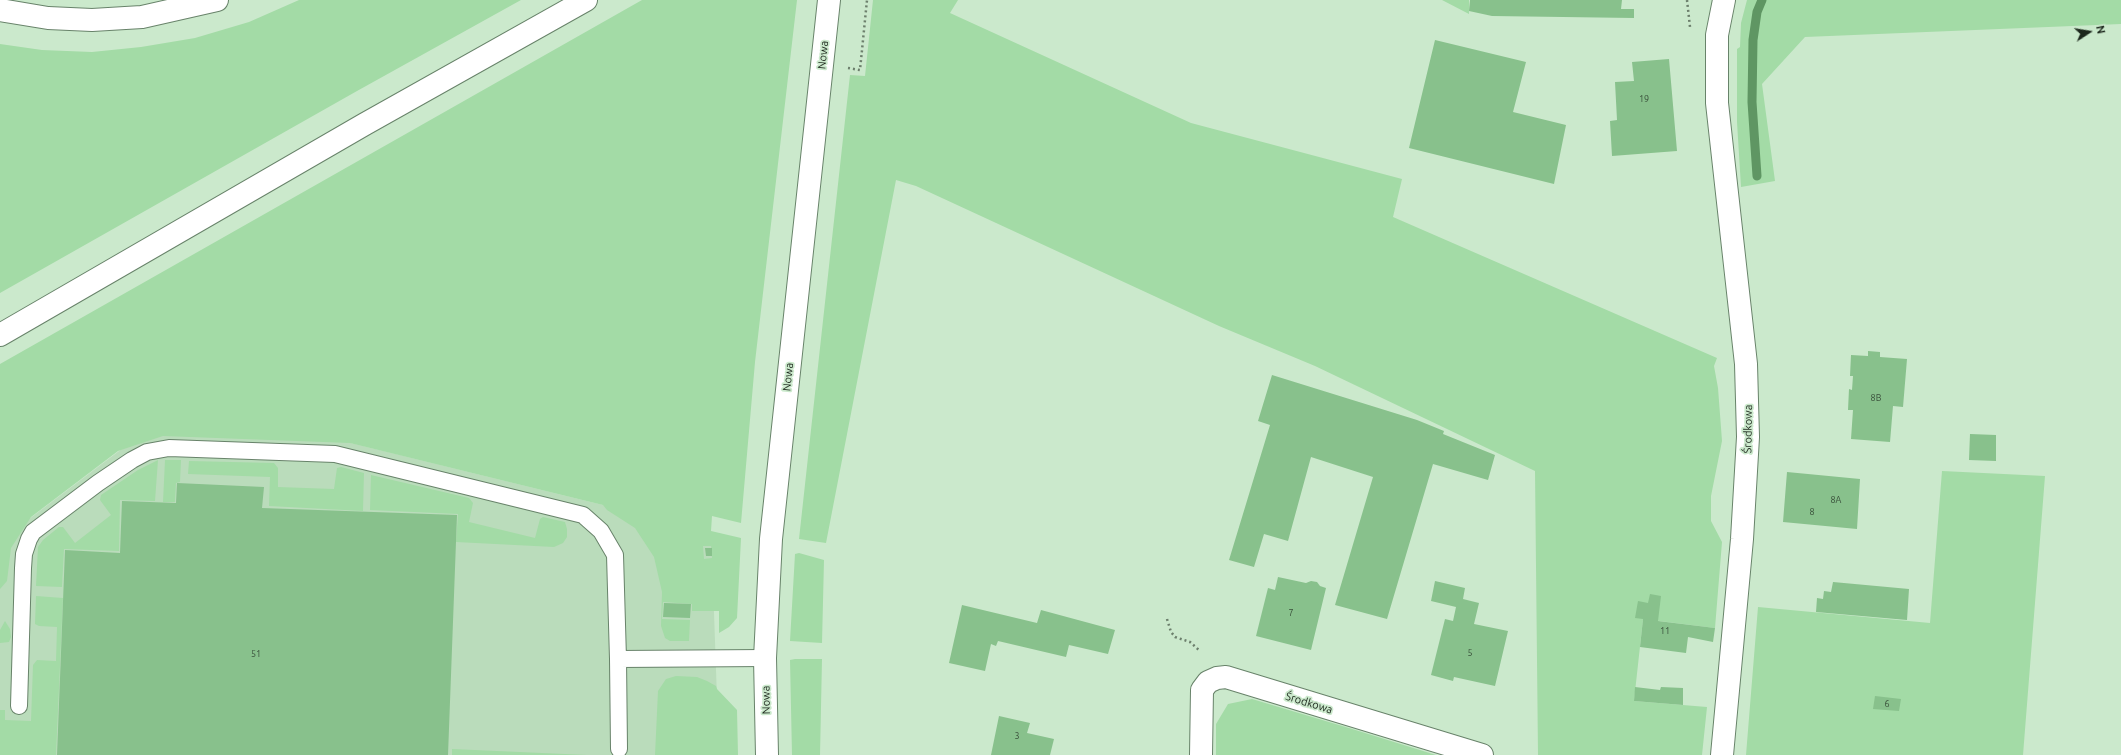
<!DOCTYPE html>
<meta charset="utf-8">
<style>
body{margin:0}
#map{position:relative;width:2121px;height:755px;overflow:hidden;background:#cbe9cc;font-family:Ubuntu,sans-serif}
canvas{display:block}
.north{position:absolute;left:2069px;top:12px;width:40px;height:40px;-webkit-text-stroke:3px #cbe9cc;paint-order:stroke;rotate:78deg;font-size:11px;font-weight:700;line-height:16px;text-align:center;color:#1d281d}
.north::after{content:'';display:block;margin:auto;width:14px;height:18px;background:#1d281d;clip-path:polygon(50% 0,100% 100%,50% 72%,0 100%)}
</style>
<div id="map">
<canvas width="2121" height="755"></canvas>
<div class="north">N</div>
</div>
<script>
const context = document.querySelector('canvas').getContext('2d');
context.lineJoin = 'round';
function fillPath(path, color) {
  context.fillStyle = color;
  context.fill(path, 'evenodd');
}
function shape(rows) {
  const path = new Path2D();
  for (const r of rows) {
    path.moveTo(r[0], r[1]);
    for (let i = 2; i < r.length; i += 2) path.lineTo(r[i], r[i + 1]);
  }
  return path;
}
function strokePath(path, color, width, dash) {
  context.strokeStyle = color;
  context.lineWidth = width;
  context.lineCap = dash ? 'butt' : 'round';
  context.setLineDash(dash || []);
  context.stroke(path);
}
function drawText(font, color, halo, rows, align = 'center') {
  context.font = font + ' Ubuntu,sans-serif';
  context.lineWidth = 3.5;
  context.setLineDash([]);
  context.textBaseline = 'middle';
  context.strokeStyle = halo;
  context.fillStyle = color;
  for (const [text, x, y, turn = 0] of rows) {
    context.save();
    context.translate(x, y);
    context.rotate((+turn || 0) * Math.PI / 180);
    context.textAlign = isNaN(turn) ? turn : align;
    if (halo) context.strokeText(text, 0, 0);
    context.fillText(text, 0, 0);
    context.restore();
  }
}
const built = shape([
 [184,402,603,505,711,546,712,548,706,548,706,556,712,556,719,755,0,755,0,541]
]);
const green = shape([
 [299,0,521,0,357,91,0,293,0,44,42,50,92,52,141,47,195,38,249,22],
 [642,0,797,0,755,362,741,523,712,516,711,531,741,538,737,618,729,627,719,633,719,611,692,611,692,604,663,602,662,619,690,620,689,641,670,641,665,638,661,626,662,592,654,557,635,528,607,510,603,505,350,443,163,436,118,451,31,517,11,548,7,581,0,589,0,364],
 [703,546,711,546,712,558,704,559],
 [873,0,958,0,950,13,1191,123,1402,179,1393,217,1717,358,1714,366,1718,388,1722,441,1711,496,1711,521,1722,542,1715,628,1643,619,1634,701,1707,707,1702,755,1538,755,1535,471,1315,366,1219,326,916,186,896,180,826,543,799,539,850,75,865,76],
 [1442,0,1469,0,1469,14],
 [1747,0,2121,0,2121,24,1805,37,1762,84,1775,181,1741,187,1737,122,1737,49,1740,47,1741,23],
 [158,460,155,501,120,500,119,551,64,549,62,587,36,586,38,547,43,540,59,527,63,527,75,543,111,515,100,500,101,495,138,470],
 [165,460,181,460,180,482,176,483,175,502,163,502],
 [189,461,274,463,278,468,278,487,334,489,337,468,341,467,364,473,363,511,269,506,270,477,188,474],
 [1942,471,2045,476,2023,755,1746,755,1758,607,1930,623],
 [371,475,469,498,473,503,469,522,535,538,540,519,543,517,565,522,567,529,567,537,563,543,554,547,456,542,458,514,370,510],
 [799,553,824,560,822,643,790,641,795,554],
 [36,596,63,598,56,755,0,755,0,710,5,710,5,720,31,721,33,665,37,660,56,661,57,627,39,626,35,624],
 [5,621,10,629,11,637,9,642,0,643,0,630],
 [795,659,822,659,820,755,792,755,790,660],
 [676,676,697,677,707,681,716,686,717,689,737,710,738,755,655,755,658,691,666,679],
 [1252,699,1349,728,1436,755,1216,755,1216,724,1228,704],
 [452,749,587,755,452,755]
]);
const stream = shape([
 [1757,176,1752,102,1753,40,1757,12,1762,0]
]);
const building = shape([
 [1470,0,1622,0,1621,9,1634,9,1634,18,1492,16,1469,11],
 [1435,40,1526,62,1513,112,1566,125,1554,184,1409,148],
 [1669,59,1677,151,1612,156,1610,121,1617,120,1615,82,1634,81,1632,62],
 [1868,351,1880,352,1880,357,1907,359,1903,407,1893,406,1890,442,1851,439,1853,410,1848,410,1849,389,1852,390,1853,376,1850,376,1851,355,1868,356],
 [1272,375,1417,420,1444,431,1443,434,1495,455,1488,480,1433,464,1387,619,1335,605,1373,477,1311,457,1288,541,1264,534,1254,567,1229,560,1270,425,1258,421],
 [1970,434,1996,435,1996,461,1969,460],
 [1787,472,1860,479,1857,529,1783,522],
 [177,483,264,487,262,508,457,515,448,755,57,755,65,550,120,553,122,501,176,503],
 [705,548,712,548,712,556,706,556],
 [1278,577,1306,583,1311,581,1317,582,1320,586,1326,588,1311,650,1256,636,1268,588,1275,590],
 [1435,581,1465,588,1463,599,1479,603,1474,624,1508,631,1495,686,1454,677,1453,681,1431,675,1445,619,1453,621,1456,607,1431,601],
 [1833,582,1909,589,1907,620,1816,612,1817,598,1823,599,1824,591,1831,592],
 [1650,594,1661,596,1658,621,1715,628,1713,642,1688,637,1686,653,1640,647,1643,619,1635,618,1638,601,1648,603],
 [664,603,691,604,690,618,663,617],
 [962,605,1037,623,1041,610,1115,630,1108,654,1069,645,1066,657,998,641,996,646,991,644,985,671,949,663],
 [1635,687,1660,690,1661,687,1683,688,1683,705,1634,701],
 [1875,696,1901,699,1899,711,1873,709],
 [999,716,1030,723,1027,733,1054,739,1050,755,991,755]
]);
const path = shape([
 [1687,0,1690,27],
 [848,68,860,70,867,0],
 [1167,619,1171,632,1175,637,1190,642,1200,651]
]);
const service = shape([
 [19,706,23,568,24,554,29,539,33,532,98,483,132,460,147,452,169,448,335,454,583,515,601,531,615,555,618,659],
 [619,749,618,659,765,658]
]);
const minor = shape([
 [1201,755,1202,690,1208,682,1217,678,1226,677,1482,755],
 [1722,755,1742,539,1748,437,1746,364,1717,103,1717,35,1724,0]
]);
const tertiary = shape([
 [767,755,765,658,771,539,829,0]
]);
const motorway = shape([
 [0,10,48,18,92,20,142,17,217,0],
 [0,335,365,124,586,0]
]);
const numberNames = [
 ["19",1644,99],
 ["8B",1876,398],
 ["8A",1836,500],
 ["8",1812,512],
 ["7",1291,613],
 ["11",1665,631],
 ["5",1470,653],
 ["51",256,654],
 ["6",1887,704],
 ["3",1017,736]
];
const streetNames = [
 ["Nowa",823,55,-84],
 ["Nowa",788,377,-84],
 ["Środkowa",1748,429,-89],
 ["Nowa",766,700,-91],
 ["Środkowa",1309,703,17]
];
fillPath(built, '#badcbb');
fillPath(green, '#a3dba6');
strokePath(stream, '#5f9663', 9);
fillPath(building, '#88c18c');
strokePath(service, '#68836a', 18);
strokePath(minor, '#68836a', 24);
strokePath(tertiary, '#68836a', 24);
strokePath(motorway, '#68836a', 24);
strokePath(path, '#6c7f6c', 2.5, [2, 3]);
strokePath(service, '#fff', 16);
strokePath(minor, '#fff', 22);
strokePath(tertiary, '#fff', 22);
strokePath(motorway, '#fff', 22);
drawText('9px', '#384e39', null, numberNames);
drawText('11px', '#1d281d', '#cbe9cc', streetNames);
</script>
